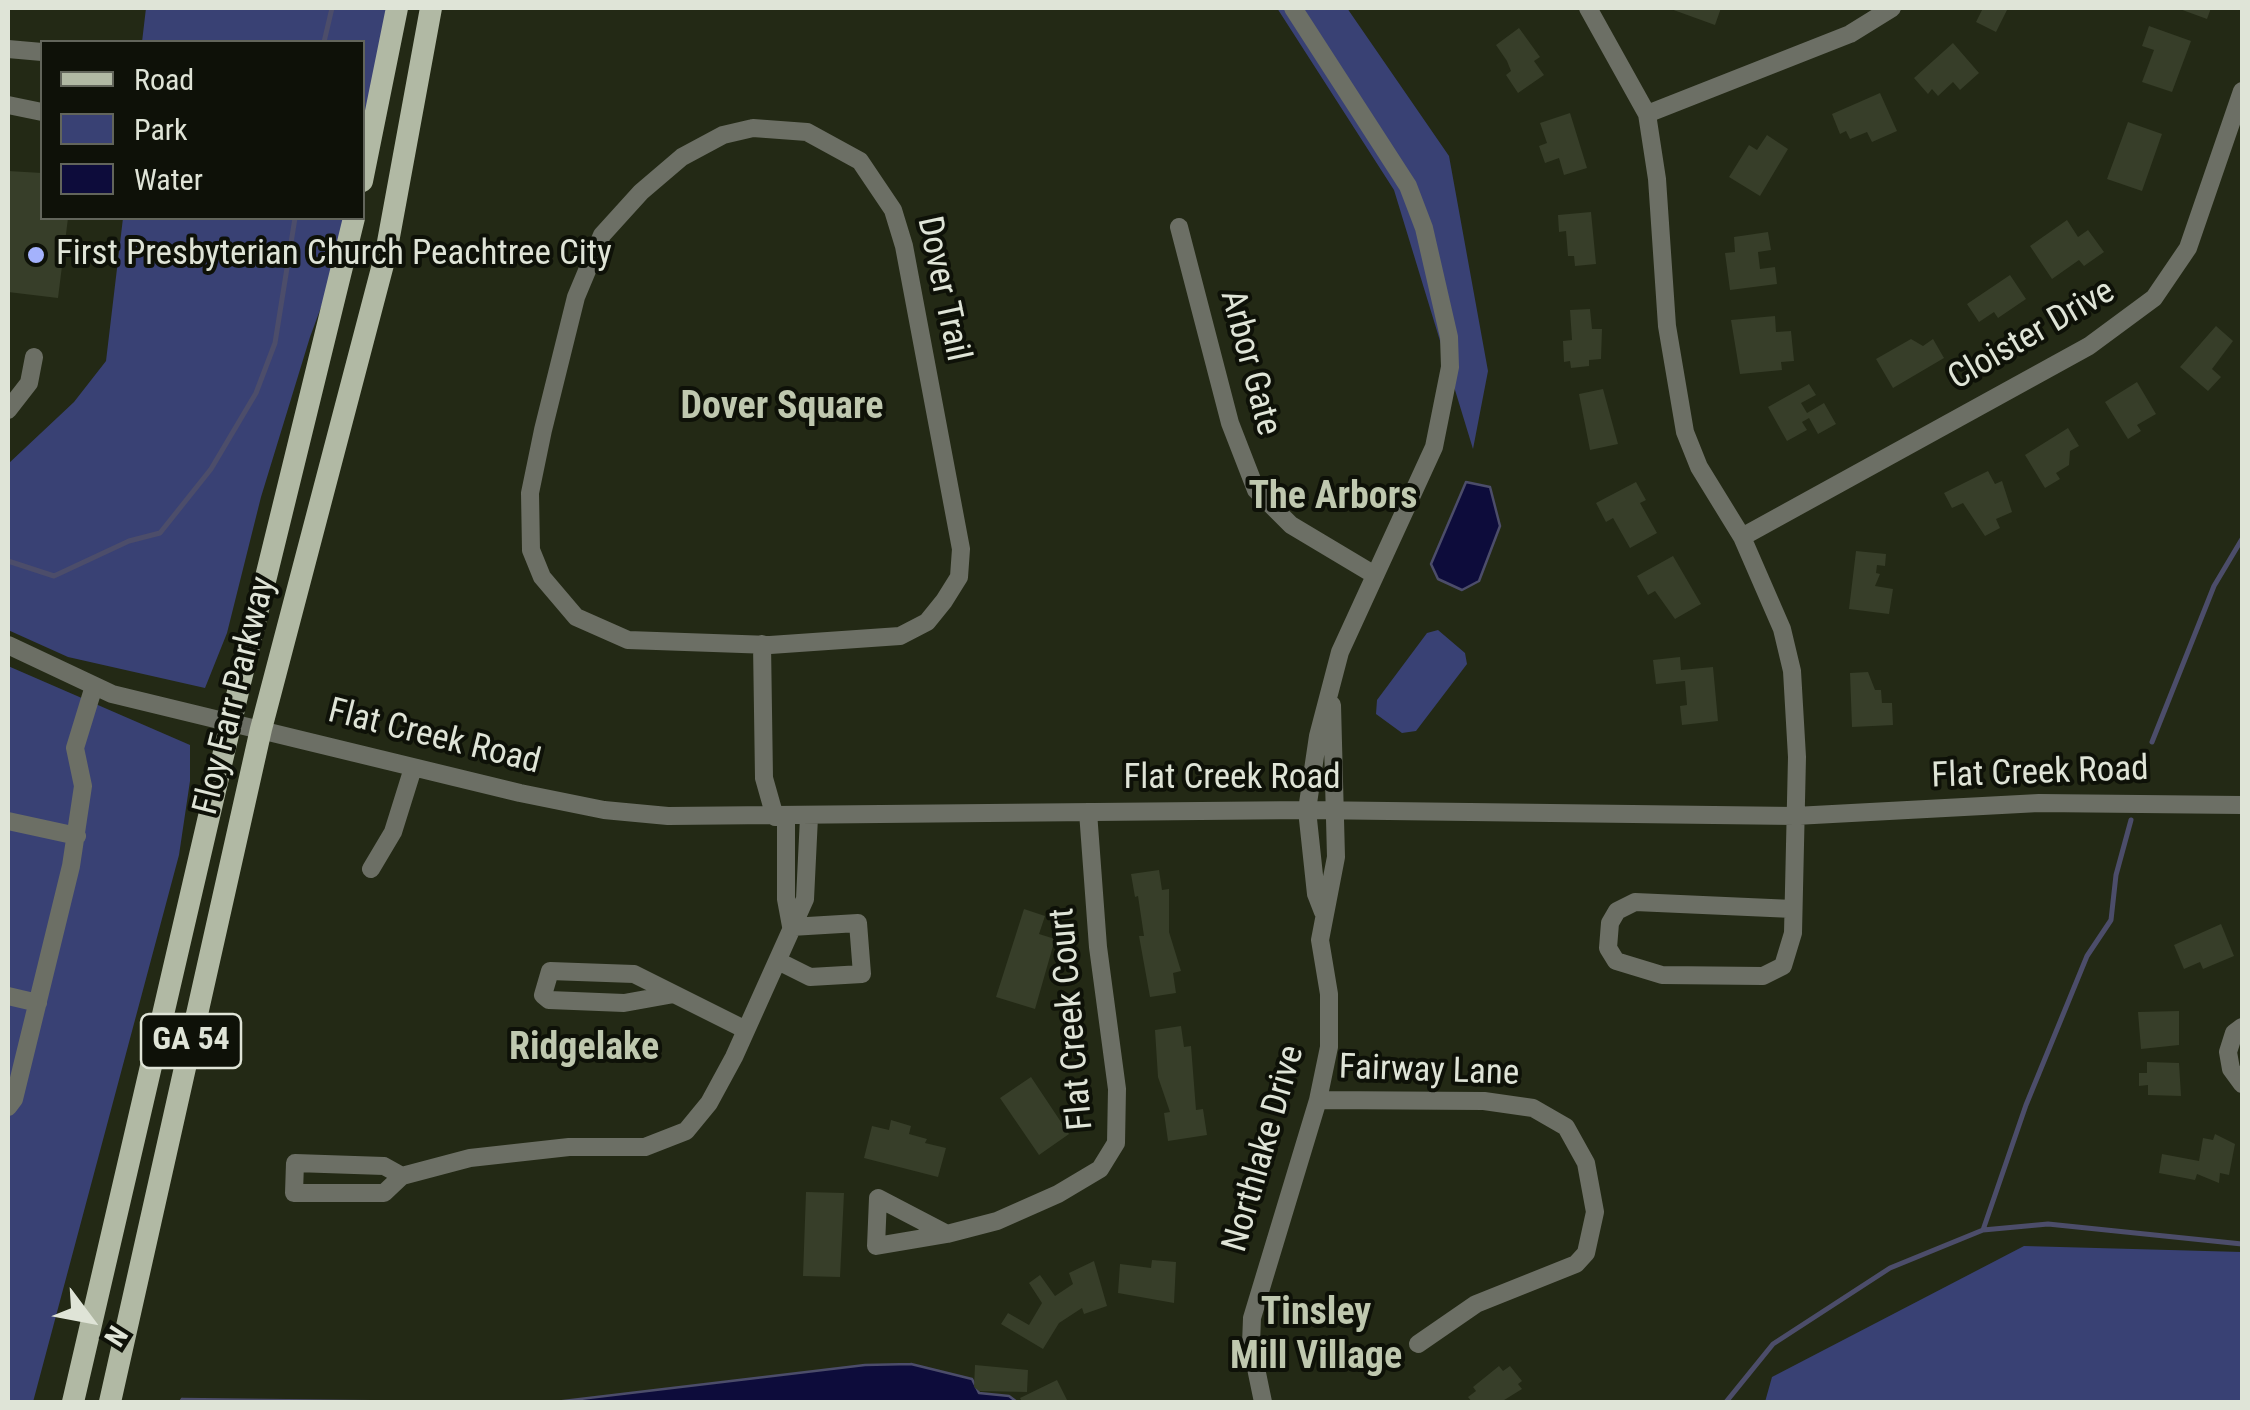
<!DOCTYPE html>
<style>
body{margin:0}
#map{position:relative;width:2250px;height:1410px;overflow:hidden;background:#232915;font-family:"Roboto Condensed",sans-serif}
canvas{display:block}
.frame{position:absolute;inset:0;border:10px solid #dfe4d7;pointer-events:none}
.legend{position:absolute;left:40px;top:40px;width:325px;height:180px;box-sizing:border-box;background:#0e1108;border:2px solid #62655b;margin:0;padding:12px 18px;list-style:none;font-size:30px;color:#dfe4d7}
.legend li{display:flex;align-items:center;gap:20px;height:50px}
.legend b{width:50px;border:2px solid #62655b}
.north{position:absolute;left:40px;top:1270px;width:100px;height:100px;-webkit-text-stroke:8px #0e1108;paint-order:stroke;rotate:122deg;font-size:28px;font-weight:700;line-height:40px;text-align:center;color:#dfe4d7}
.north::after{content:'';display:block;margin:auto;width:35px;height:45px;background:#dfe4d7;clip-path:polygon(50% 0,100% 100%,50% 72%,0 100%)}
</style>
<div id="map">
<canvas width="2250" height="1410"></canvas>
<div class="frame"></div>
<ul class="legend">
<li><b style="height:12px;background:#b1b9a4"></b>Road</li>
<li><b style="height:28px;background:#394174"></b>Park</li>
<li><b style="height:28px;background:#0d0c3b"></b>Water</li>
</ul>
<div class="north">N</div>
</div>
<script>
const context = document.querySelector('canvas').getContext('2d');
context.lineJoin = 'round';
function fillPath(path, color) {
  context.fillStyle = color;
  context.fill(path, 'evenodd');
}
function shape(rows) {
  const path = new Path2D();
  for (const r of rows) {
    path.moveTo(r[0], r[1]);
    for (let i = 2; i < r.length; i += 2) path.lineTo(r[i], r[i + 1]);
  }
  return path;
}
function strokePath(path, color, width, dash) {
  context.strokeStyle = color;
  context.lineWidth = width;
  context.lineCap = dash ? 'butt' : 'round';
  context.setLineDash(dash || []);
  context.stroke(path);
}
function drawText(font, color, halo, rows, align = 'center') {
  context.font = font + ' "Roboto Condensed",sans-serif';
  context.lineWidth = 8;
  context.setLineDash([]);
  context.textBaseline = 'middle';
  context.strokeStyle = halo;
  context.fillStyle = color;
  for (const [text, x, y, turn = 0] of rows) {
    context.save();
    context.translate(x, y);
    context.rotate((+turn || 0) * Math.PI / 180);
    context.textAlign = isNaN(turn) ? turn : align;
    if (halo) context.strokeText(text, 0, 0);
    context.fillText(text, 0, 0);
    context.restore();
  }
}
const green = shape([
 [146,8,397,8,363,176,362,42,142,42],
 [1277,8,1347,8,1449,156,1488,371,1473,449,1394,190],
 [123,218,354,218,310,337,261,497,227,633,205,688,68,657,8,630,8,464,74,402,106,361],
 [1438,630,1465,653,1467,664,1416,731,1402,733,1376,714,1377,700,1427,633],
 [8,666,190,745,190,781,179,855,33,1402,8,1402],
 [2024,1246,2242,1252,2242,1402,1765,1402,1772,1377]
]);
const water = shape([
 [1466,482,1490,487,1500,526,1479,581,1462,590,1438,579,1431,564,1466,482],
 [911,1364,972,1379,979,1393,1009,1396,1017,1402,555,1402,865,1365,911,1364],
 [182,1399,435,1402,180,1402,182,1399]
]);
const stream = shape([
 [324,42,332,8],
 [8,561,54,576,129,541,160,533,211,469,256,393,275,343,295,218],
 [2152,742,2214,586,2242,539],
 [1983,1230,2026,1105,2087,956,2111,920,2116,875,2131,820],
 [1726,1402,1773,1344,1890,1268,1983,1230,2048,1224,2242,1244]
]);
const building = shape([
 [1668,8,1721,8,1715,25],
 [1983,8,2008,8,1996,32,1976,22],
 [2177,8,2211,8,2207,19],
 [2149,26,2191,41,2172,92,2142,82,2154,50,2142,46],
 [1519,28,1540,57,1534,61,1544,75,1518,93,1506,75,1511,71,1507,61,1496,45],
 [1953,43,1979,73,1960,90,1953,82,1938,96,1932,89,1928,94,1914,78],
 [1880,93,1897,131,1872,142,1867,132,1850,139,1846,131,1840,134,1832,114],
 [1570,113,1587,168,1564,175,1559,158,1545,163,1539,146,1547,143,1540,123],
 [2128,122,2162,134,2142,191,2107,179],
 [1767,135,1788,149,1760,196,1729,177,1749,145,1757,150],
 [8,171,42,173,42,218,68,218,58,298,8,292],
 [1591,212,1596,264,1575,266,1574,256,1568,256,1566,231,1559,232,1558,215],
 [2067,220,2078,237,2088,230,2104,252,2084,266,2079,260,2052,279,2030,246],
 [1768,232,1771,250,1758,252,1760,269,1775,267,1777,284,1730,290,1725,253,1735,252,1734,237],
 [2010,275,2026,299,1998,318,1994,312,1979,322,1967,304],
 [1590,309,1592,329,1602,329,1601,359,1589,360,1589,366,1571,368,1570,361,1564,362,1563,341,1572,340,1570,310],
 [1775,316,1776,332,1791,331,1794,361,1781,362,1782,370,1740,374,1731,320],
 [2216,326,2233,341,2212,369,2221,377,2208,391,2180,367],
 [1911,339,1923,346,1933,339,1944,358,1893,388,1876,359],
 [2137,382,2156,414,2137,425,2141,431,2128,439,2105,402],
 [1809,384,1816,395,1801,403,1807,413,1824,403,1836,424,1818,434,1809,418,1802,422,1807,430,1787,441,1768,407],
 [1603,389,1618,444,1590,450,1579,394],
 [2068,428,2079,446,2070,451,2069,465,2056,473,2060,479,2045,488,2025,455],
 [1988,471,1995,484,2002,481,2012,512,1996,519,2000,528,1985,536,1963,503,1952,508,1944,493],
 [1636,482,1646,500,1640,503,1657,533,1630,548,1613,518,1606,522,1596,503],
 [1856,551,1886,554,1885,566,1877,565,1876,573,1880,574,1875,586,1893,589,1889,614,1849,609],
 [1673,556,1701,604,1675,619,1655,591,1648,595,1637,576],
 [1680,657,1681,670,1713,667,1718,721,1682,725,1680,706,1687,705,1685,681,1656,684,1653,660],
 [1868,672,1875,690,1881,690,1882,703,1892,703,1893,725,1852,727,1850,673],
 [1159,870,1162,890,1169,889,1169,932,1181,971,1173,973,1176,993,1150,997,1139,936,1144,936,1138,896,1135,897,1131,874],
 [1024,909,1045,916,1039,934,1055,939,1035,1009,996,997],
 [2221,924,2234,956,2203,969,2200,962,2184,969,2174,945],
 [2179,1011,2179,1045,2141,1049,2138,1012],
 [1181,1026,1184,1047,1191,1046,1196,1110,1203,1109,1207,1135,1168,1141,1164,1113,1170,1112,1158,1077,1155,1030],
 [2147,1062,2179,1063,2181,1096,2148,1095,2148,1085,2139,1086,2139,1073,2147,1073],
 [1031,1077,1069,1134,1039,1155,1000,1098],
 [891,1120,911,1126,909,1134,927,1139,925,1143,946,1148,938,1177,864,1158,872,1126,889,1130],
 [2215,1134,2235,1144,2229,1175,2220,1173,2219,1183,2197,1174,2195,1180,2159,1173,2162,1154,2199,1161,2203,1138,2213,1140],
 [806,1192,844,1193,840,1277,803,1276],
 [1152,1260,1176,1262,1174,1303,1118,1293,1120,1264,1151,1268],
 [1094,1261,1107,1306,1084,1314,1082,1308,1059,1323,1043,1349,1001,1324,1008,1313,1029,1325,1042,1303,1029,1283,1040,1275,1055,1296,1073,1284,1069,1273],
 [975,1365,1028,1370,1027,1392,979,1391,974,1387],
 [1499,1366,1503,1371,1510,1366,1522,1381,1518,1384,1522,1389,1501,1402,1472,1402,1468,1397,1476,1391,1473,1387],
 [1057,1380,1068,1402,1022,1402,1020,1398]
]);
const minor = shape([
 [1293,8,1408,186,1424,228,1449,337,1450,367,1434,447,1340,652,1318,736,1307,810,1316,894,1323,912],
 [1588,8,1647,114,1657,179,1667,326,1685,432,1699,467,1742,537,1782,629,1792,671,1797,757,1793,933,1783,966,1763,976,1662,975,1616,961,1608,948,1610,923,1617,911,1635,902,1793,909],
 [8,49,42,52],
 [8,105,42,112],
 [1647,114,1850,34,1892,8],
 [753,128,807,132,860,161,893,210,904,246,961,549,959,577,944,601,927,622,900,636,770,645,628,640,576,617,542,577,531,550,530,493,543,430,576,297,602,235,641,192,682,157,723,135,753,128],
 [1179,227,1230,423,1256,490,1291,525,1373,574],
 [8,410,29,383,34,357],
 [1742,537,2089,346,2154,298,2188,248,2242,91],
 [762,644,764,778,775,817],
 [8,645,112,694,520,793,604,810,668,816,1307,810,1795,816,2039,803,2242,805],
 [786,817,786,899,791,926],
 [8,821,77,836],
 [371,869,393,832,413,768],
 [778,961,810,977,862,974,858,923,791,927],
 [674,994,624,1003,549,1000,543,995,550,971,634,974,746,1030],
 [8,996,38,1003],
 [2242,1027,2234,1033,2228,1052,2231,1069,2242,1084],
 [1318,1100,1484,1101,1533,1108,1566,1127,1586,1163,1595,1212,1586,1253,1576,1264,1476,1304,1418,1344],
 [8,1107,14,1099,71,866,83,786,75,748,94,686],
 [402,1176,384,1166,295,1163,294,1193,384,1193,402,1176,470,1158,569,1147,645,1147,686,1131,709,1103,734,1057,805,899,809,817],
 [947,1234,878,1198,876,1246,947,1234,997,1221,1058,1194,1100,1169,1116,1143,1117,1089,1098,947,1088,812],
 [1263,1402,1251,1344,1252,1318,1318,1100,1329,1047,1329,994,1320,940,1336,857,1332,705]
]);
const major = shape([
 [362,181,397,8],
 [73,1402,240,683,354,218],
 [110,1402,261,729,386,253,431,8]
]);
const markers = [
 [36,255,10,"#a4b2fc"]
];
const shields = [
 [191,1041,100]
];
const shieldNames = [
 ["GA 54",191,1041]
];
const poiNames = [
 ["First Presbyterian Church Peachtree City",56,255]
];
const streetNames = [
 ["Dover Trail",942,289,78],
 ["Cloister Drive",2032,336,-30],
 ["Arbor Gate",1249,363,75],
 ["Floy Farr Parkway",236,696,-76],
 ["Flat Creek Road",434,738,14],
 ["Flat Creek Road",2040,774,-2],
 ["Flat Creek Road",1232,779],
 ["Flat Creek Court",1073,1019,-95],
 ["Fairway Lane",1429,1072,2],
 ["Northlake Drive",1265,1149,-74]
];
const neighbourhoodNames = [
 ["Dover Square",782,408],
 ["The Arbors",1333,498],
 ["Ridgelake",584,1049],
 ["Tinsley",1316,1314],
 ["Mill Village",1316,1358]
];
fillPath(green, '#394174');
fillPath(water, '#0d0c3b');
strokePath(water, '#4c4d6a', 2.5);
strokePath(stream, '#4c4d6a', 5);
fillPath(building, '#373e29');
strokePath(minor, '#6c6f65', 18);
strokePath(major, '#b1b9a4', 22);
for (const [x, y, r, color] of markers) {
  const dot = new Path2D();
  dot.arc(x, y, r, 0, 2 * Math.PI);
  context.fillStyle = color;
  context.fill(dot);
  strokePath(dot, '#0e1108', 4);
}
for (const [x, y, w] of shields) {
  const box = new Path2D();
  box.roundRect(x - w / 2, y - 27, w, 54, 8);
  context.fillStyle = '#0e1108';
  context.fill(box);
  strokePath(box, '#dfe4d7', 2.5);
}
drawText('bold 32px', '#dfe4d7', null, shieldNames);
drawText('35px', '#dfe4d7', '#0e1108', poiNames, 'left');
drawText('35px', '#dfe4d7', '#0e1108', streetNames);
drawText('bold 38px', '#bfc8af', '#0e1108', neighbourhoodNames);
</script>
